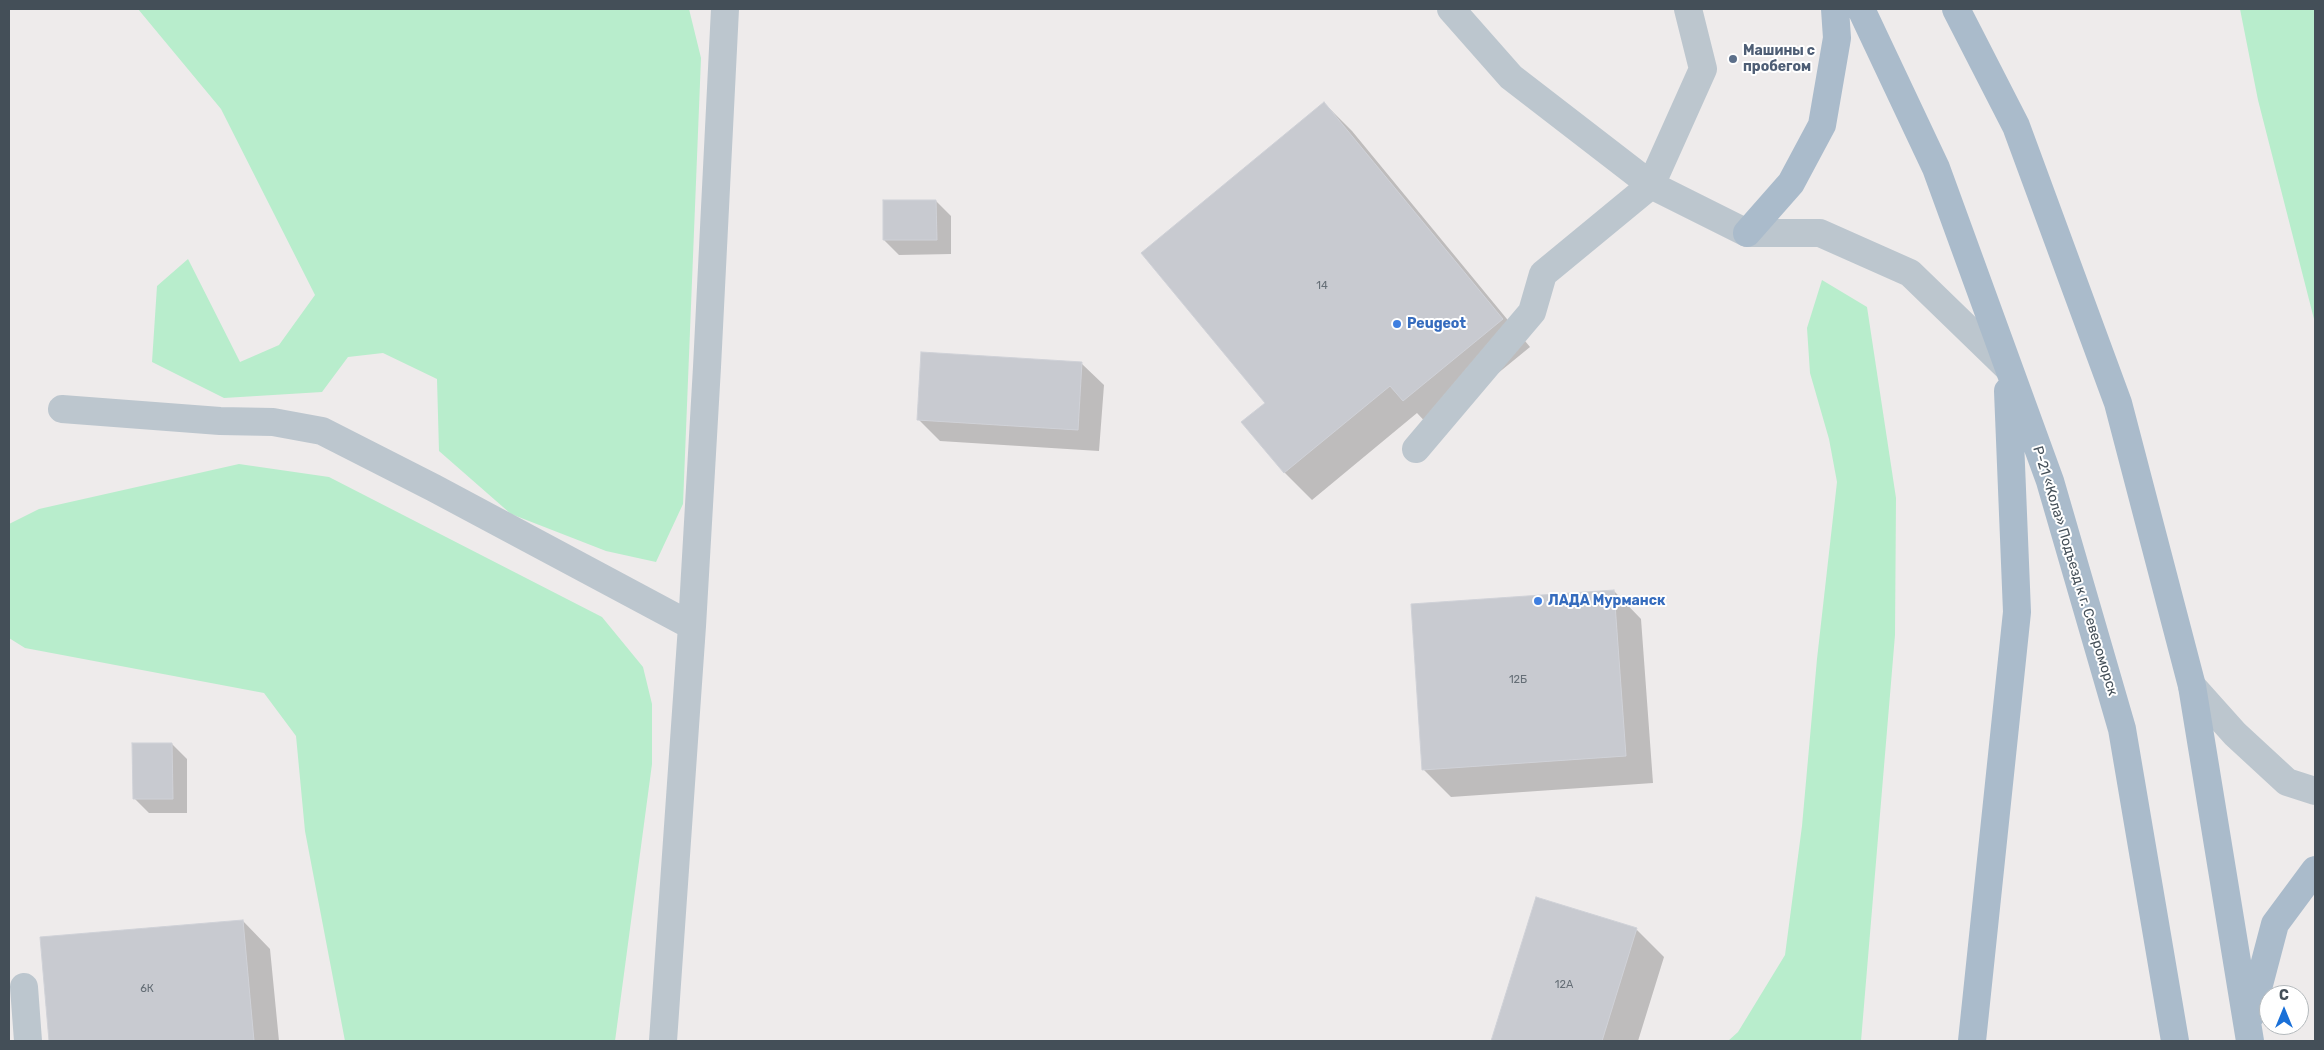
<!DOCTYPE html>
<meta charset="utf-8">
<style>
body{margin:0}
#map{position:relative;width:2324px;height:1050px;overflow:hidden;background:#eeebeb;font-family:Rubik,sans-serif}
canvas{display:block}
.frame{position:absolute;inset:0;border:10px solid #444f58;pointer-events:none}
.north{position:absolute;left:2259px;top:985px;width:50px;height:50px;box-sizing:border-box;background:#fff;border:1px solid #b4b9bc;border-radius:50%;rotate:0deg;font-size:14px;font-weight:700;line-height:20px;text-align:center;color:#444f58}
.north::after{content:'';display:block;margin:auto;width:18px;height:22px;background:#1a70d8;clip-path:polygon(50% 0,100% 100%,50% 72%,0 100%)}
</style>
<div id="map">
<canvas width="2324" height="1050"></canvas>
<div class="frame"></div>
<div class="north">С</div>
</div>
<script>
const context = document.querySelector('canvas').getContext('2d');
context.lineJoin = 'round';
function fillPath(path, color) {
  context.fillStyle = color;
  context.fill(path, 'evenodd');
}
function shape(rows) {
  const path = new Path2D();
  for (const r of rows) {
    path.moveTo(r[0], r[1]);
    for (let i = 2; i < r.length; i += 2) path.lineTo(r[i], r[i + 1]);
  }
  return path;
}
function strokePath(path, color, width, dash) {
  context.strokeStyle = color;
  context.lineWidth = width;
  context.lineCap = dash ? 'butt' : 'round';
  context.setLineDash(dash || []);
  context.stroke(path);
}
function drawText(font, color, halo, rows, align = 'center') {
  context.font = font + ' Rubik,sans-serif';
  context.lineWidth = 4;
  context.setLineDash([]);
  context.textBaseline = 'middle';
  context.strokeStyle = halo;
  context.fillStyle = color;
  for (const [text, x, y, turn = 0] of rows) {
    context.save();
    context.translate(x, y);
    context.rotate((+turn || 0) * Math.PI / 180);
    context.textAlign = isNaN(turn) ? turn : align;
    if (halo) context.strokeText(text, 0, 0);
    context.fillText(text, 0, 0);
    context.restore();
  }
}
const green = shape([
 [138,9,689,9,701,58,683,504,656,562,606,551,511,514,439,451,437,379,383,353,348,357,322,392,224,398,152,362,157,286,188,259,240,362,279,345,315,295,221,109],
 [2240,9,2315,9,2315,323,2258,100],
 [1822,280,1867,307,1896,498,1895,635,1861,1041,1728,1041,1738,1032,1785,955,1802,826,1817,659,1837,482,1829,439,1810,373,1807,328],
 [239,464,329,477,602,617,643,667,652,704,652,764,615,1041,345,1041,305,831,296,736,264,693,25,648,9,638,9,524,39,509]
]);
const shadow = shape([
 [1324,103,1352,131,1530,347,1431,428,1417,413,1312,500,1284,472,1267,403],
 [936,201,951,216,951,254,899,255,884,240],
 [922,353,1082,364,1104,385,1099,451,940,441,918,419],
 [1614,591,1641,619,1653,783,1451,797,1424,770],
 [172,744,187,759,187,813,149,813,134,798],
 [1537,899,1636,929,1664,957,1638,1041,1492,1041],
 [243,921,270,949,279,1041,51,1041,42,938]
]);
const building = shape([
 [1324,102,1503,319,1403,401,1390,386,1284,473,1241,422,1265,403,1141,253,1324,102],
 [883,200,936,200,937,240,883,240,883,200],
 [921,352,1082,362,1078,430,917,420,921,352],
 [1614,590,1626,756,1422,770,1411,604,1614,590],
 [132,743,172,743,173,799,133,799,132,743],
 [1536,897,1637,928,1602,1041,1491,1041,1536,897],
 [243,920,254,1041,49,1041,40,937,243,920]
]);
const minor = shape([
 [1451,9,1511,77,1651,185,1747,233,1820,233,1910,273,2007,367],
 [62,409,220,421,273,422,322,431,434,488,692,626],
 [1416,449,1532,312,1543,274,1651,185,1703,69,1688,9],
 [2192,686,2235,734,2287,782,2315,791],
 [24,987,28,1041],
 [663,1041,692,626,707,367,725,9]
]);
const major = shape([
 [1861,9,1936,168,2050,481,2122,729,2175,1041],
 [1956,9,2016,126,2118,403,2192,686,2250,1041],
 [1747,233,1791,183,1822,125,1837,38,1835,9],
 [2251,1015,2275,924,2315,870],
 [1972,1041,2017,612,2008,391]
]);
const markers = [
 [1733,59,5,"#5c6f8a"],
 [1397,324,5,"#3f7fe0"],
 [1538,601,5,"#3f7fe0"]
];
const numberNames = [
 ["14",1322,286],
 ["12Б",1518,680],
 ["12А",1564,985],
 ["6К",147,989]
];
const serviceNames = [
 ["Машины с",1743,51],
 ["пробегом",1743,67]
];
const shopNames = [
 ["Peugeot",1407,324],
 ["ЛАДА Мурманск",1548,601]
];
const streetNames = [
 ["Р-21 «Кола» Подъезд к г. Североморск",2075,571,73]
];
fillPath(green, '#b8edcc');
fillPath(shadow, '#0003');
fillPath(building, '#c8cad0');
strokePath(building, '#cfd1d7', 1);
strokePath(minor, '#bcc6ce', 28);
strokePath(major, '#aabbcb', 28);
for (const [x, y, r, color] of markers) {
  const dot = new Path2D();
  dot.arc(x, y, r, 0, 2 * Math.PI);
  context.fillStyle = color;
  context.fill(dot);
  strokePath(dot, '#fff', 2);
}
drawText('11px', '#656e76', null, numberNames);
drawText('bold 14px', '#4e5e75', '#fff', serviceNames, 'left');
drawText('bold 14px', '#366cbe', '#fff', shopNames, 'left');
drawText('14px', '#444f58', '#fff', streetNames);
</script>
